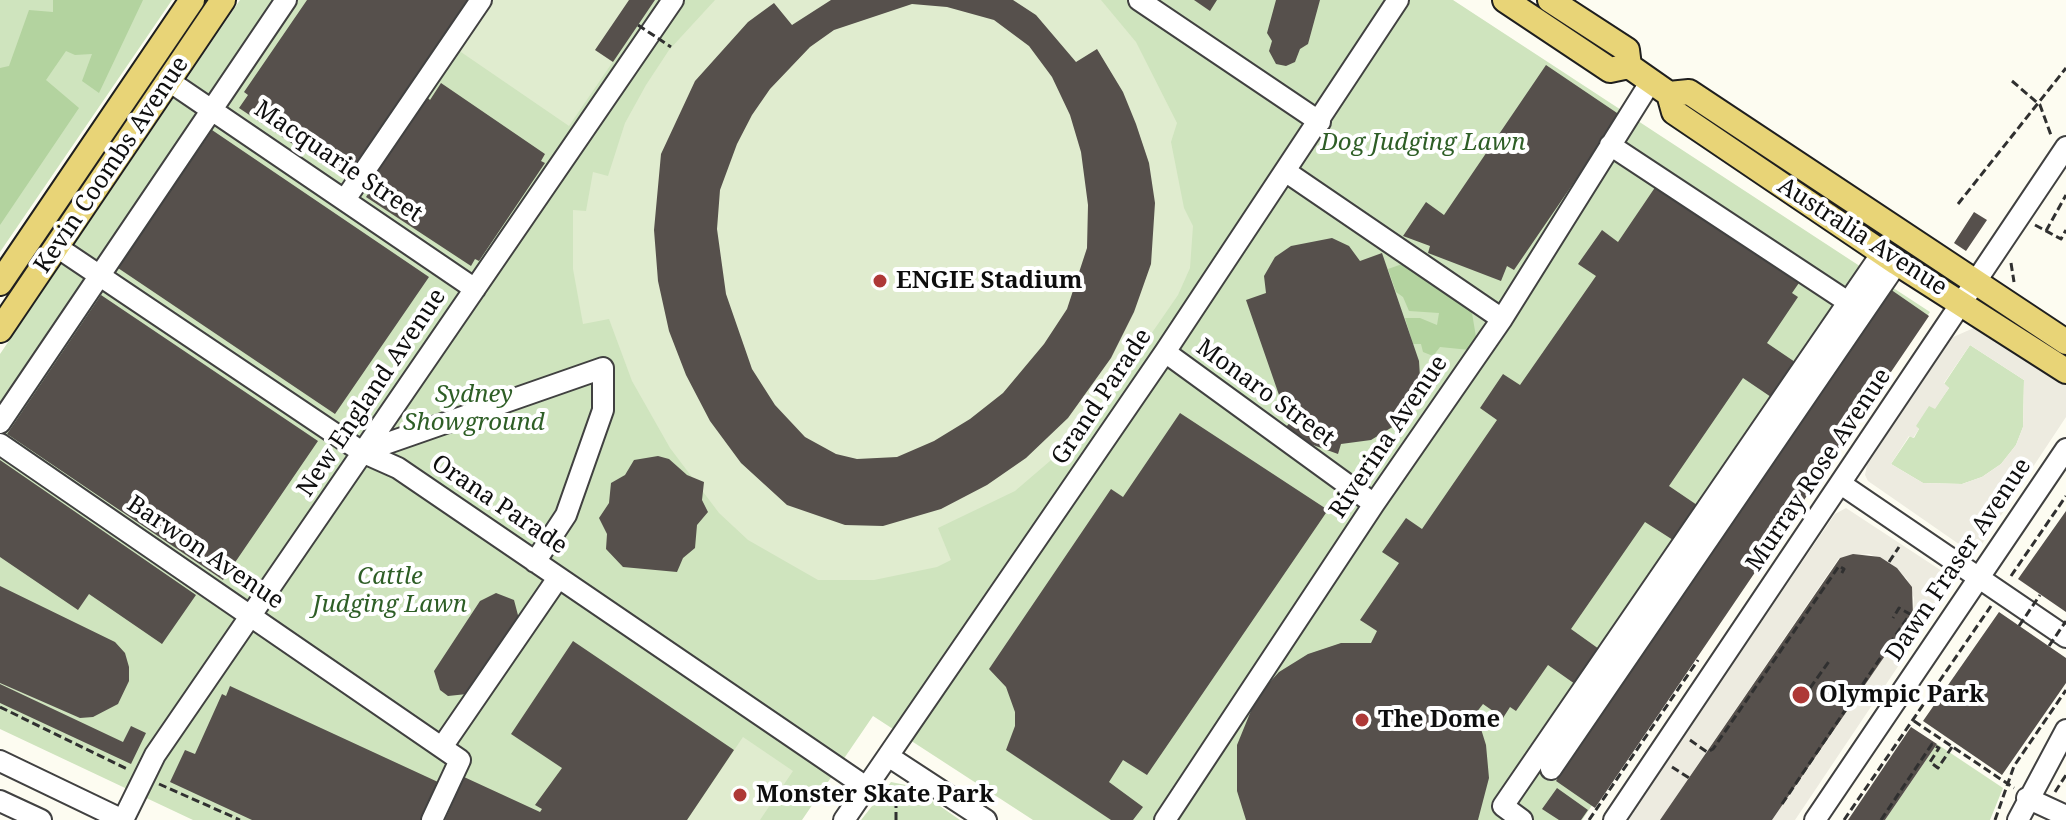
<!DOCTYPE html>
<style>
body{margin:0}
canvas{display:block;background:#fdfcf1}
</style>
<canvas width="2066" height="820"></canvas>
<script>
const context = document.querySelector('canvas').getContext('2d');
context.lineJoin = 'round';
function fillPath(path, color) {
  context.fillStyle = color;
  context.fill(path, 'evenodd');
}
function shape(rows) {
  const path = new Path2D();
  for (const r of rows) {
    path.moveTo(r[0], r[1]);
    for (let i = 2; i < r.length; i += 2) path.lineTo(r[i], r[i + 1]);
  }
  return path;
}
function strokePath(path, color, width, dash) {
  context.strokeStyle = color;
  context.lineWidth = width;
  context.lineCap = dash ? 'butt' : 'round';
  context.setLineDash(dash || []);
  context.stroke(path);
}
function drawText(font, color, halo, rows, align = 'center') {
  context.font = font + ' "Noto Serif",serif';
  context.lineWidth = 8;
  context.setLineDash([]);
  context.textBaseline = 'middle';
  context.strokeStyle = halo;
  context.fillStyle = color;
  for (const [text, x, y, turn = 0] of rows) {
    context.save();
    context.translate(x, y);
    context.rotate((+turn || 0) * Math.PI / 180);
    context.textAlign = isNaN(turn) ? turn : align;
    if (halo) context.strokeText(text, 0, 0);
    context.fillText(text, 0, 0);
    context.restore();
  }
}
const green = shape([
 [0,0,172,0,0,252],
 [240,0,1453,0,1930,312,1582,820,1033,820,873,716,802,820,193,820,0,729,0,354],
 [1970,345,2024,380,2023,427,2016,445,2001,464,1982,477,1962,484,1923,483,1891,464,1910,436,1914,438,1919,429,1915,426,1929,405,1935,408,1949,388,1944,384],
 [1937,744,2003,788,1990,820,1885,820],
 [891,782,911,786,960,820,861,820]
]);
const forest = shape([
 [53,0,143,0,99,93,82,81,92,54,75,55,66,51,46,80,79,108,0,225,0,68,9,66,29,10,53,12],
 [1405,263,1447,286,1447,295,1471,307,1476,337,1470,350,1440,347,1433,356,1423,352,1421,344,1413,344,1405,318,1420,318,1437,325,1439,313,1409,311,1403,297,1396,292,1388,269]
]);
const pitch = shape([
 [492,0,655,0,569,126,458,50],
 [715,0,1101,0,1136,42,1177,123,1171,142,1184,208,1193,226,1190,268,1178,295,1096,414,1057,455,1015,491,938,528,951,560,937,567,874,580,818,580,748,540,719,513,670,448,632,381,609,319,583,324,573,269,573,210,586,211,593,172,608,176,625,123,646,85,669,50],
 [743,737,793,771,760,820,687,820]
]);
const plaza = shape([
 [1976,327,2066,385,2066,417,1980,547,1974,550,1966,549,1868,481,1865,475,1867,465,1951,338],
 [1970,345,2024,380,2023,427,2016,445,2001,464,1982,477,1962,484,1923,483,1891,464,1909,436,1913,438,1919,429,1916,426,1929,406,1935,409,1949,388,1944,383],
 [1846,508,1948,575,1952,586,1795,820,1772,820,1913,615,1914,598,1907,579,1889,562,1869,554,1839,558,1660,820,1626,820,1835,514]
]);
const building = shape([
 [307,0,471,0,348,181,239,108,248,95,244,92],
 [629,0,655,0,613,62,595,50],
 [831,0,1013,0,1036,15,1076,62,1097,49,1123,92,1136,124,1149,163,1155,203,1151,264,1134,312,1111,358,1068,418,1026,458,987,485,941,509,883,526,845,525,787,505,741,463,710,421,686,375,669,331,658,281,654,230,661,154,695,81,748,22,774,3,792,25],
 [912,4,947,7,994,20,1029,46,1052,77,1070,115,1081,152,1088,205,1087,248,1067,309,1044,344,1003,393,970,419,934,441,897,457,857,459,836,454,805,437,775,405,752,369,726,294,717,229,720,190,737,144,752,115,770,89,810,47,834,30],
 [1194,0,1217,0,1210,11],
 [1276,0,1320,0,1308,44,1300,49,1295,62,1286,66,1276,64,1269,51,1272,41,1267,33],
 [1546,65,1620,115,1514,270,1507,266,1501,281,1428,253,1430,246,1403,236,1426,202,1444,215],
 [441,83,545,154,541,161,545,163,479,261,475,259,471,266,366,197,372,188,368,185,427,97,430,100],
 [212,130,429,277,335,414,118,268],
 [1658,183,1801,280,1792,293,1798,297,1767,343,1795,362,1771,397,1743,378,1669,486,1697,505,1673,540,1645,522,1571,629,1599,649,1575,684,1548,665,1516,711,1510,707,1503,718,1483,704,1476,713,1486,745,1489,778,1478,820,1246,820,1237,791,1237,745,1257,696,1279,672,1308,654,1341,643,1371,643,1377,631,1360,620,1399,563,1382,552,1406,518,1422,529,1497,420,1480,408,1503,374,1520,385,1596,276,1578,264,1602,230,1618,242],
 [1974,212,1987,220,1966,251,1954,243],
 [1332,238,1349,246,1360,261,1382,253,1419,361,1420,377,1409,409,1399,423,1371,440,1341,444,1338,454,1302,441,1286,427,1293,419,1279,395,1246,300,1266,293,1264,276,1275,257,1291,246],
 [1890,289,1929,316,1595,808,1556,781],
 [101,295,318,441,223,580,7,434],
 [1180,413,1328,510,1147,775,1123,760,1109,782,1143,807,1133,820,1111,820,1006,750,1015,726,1015,712,1006,687,989,669,1111,489,1123,497],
 [658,456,669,459,687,475,704,482,702,500,708,512,697,525,695,548,683,558,677,572,623,567,606,549,607,534,599,518,609,503,611,483,625,475,634,460],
 [0,460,196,595,162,644,89,594,78,610,0,557],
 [2066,511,2066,612,2018,579],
 [1853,554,1880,557,1897,568,1912,587,1913,615,1772,820,1660,820,1840,558],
 [0,586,115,642,125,653,129,667,129,681,118,704,93,717,80,718,0,683],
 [496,593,514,600,519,619,467,694,448,696,440,690,434,671,480,601],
 [1999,612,2066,658,2066,683,2002,775,1923,721],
 [573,641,734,750,687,820,445,820,464,777,540,812,542,809,535,805,562,768,511,734],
 [0,684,123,742,131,726,146,733,131,764,0,703],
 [230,686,438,782,424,820,252,820,170,782,185,750,195,754,222,694,226,696],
 [1911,727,1937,744,1885,820,1848,820],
 [1557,788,1588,810,1581,820,1559,820,1542,809]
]);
const path = shape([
 [2012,81,2040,105,2052,138],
 [1958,204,2066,68],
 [2035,225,2061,239,2066,230],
 [2046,231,2066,195],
 [2011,263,2014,282],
 [1889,562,1899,547],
 [2011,576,2066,496],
 [1803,698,1830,660],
 [0,707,127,769],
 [1914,721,2014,788],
 [1690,740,1707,752,1713,749,1839,566,1844,569,1840,576],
 [1672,767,1689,778],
 [159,784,240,820],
 [2055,792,2066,775],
 [1782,804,1910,614,1899,608,1893,618],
 [896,820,896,784],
 [1589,820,1698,660],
 [1844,820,1991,606],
 [1881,820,1932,744,1939,748,1930,762,1938,768,1952,747],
 [1995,820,2014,766,2066,690]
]);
const minor = shape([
 [1139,0,1320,122],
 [169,81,475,289],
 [1610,145,1848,302],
 [1285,171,1502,319],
 [346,198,481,0],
 [57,247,362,452,398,468,866,787],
 [1165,352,1374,504],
 [0,423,286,0],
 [0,444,460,760,432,820],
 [362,452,603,368,603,410,566,515,535,562],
 [1841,484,2066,637],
 [442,747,558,578],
 [888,756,986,820],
 [0,761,123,820],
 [1551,769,1897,263],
 [2027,798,2066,816],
 [0,801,41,820],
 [123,820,155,755,673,0],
 [844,820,1165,352,1398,0],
 [1165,820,1374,504,1502,319,1651,81],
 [1522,820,1503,806,1882,253],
 [1614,820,2066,147],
 [1815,820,2066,449],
 [2018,820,2066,730]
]);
const major = shape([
 [1505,0,1610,70,1629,66],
 [1550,0,1627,50,1629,66,1669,94,1689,92,2066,342],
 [1669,94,1674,112,1897,263,2066,371],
 [0,283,192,0],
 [0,330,223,0]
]);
const pathBridge = shape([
 [638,25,671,47],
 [2019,626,2040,595],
 [2049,646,2066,621]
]);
const markers = [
 [880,281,8,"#ae3937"],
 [1801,695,10,"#ae3937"],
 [1362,720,8,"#ae3937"],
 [740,795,8,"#ae3937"]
];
const parkNames = [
 ["Dog Judging Lawn",1423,143],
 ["Sydney",474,395],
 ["Showground",474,423],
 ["Cattle",390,577],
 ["Judging Lawn",390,605]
];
const streetNames = [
 ["Macquarie Street",338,162,34],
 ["Kevin Coombs Avenue",112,165,-56],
 ["Australia Avenue",1862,237,33],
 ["New England Avenue",372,393,-56],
 ["Monaro Street",1265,393,36],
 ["Grand Parade",1102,397,-56],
 ["Riverina Avenue",1389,437,-56],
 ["Murray Rose Avenue",1819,470,-56],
 ["Orana Parade",499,505,34],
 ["Barwon Avenue",205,553,34],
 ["Dawn Fraser Avenue",1959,560,-56]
];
const poiNames = [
 ["ENGIE Stadium",896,281],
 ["Olympic Park",1819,695],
 ["The Dome",1378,720],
 ["Monster Skate Park",756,795]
];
fillPath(green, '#cfe4be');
fillPath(forest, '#b3d39f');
fillPath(pitch, '#e0eccf');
fillPath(plaza, '#edebe0');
fillPath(building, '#56504c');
strokePath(minor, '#414141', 24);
strokePath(major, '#1f1f1f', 28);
strokePath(path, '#303030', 3, [8, 4]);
strokePath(minor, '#fff', 20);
strokePath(major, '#e8d477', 24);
strokePath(pathBridge, '#303030', 3, [8, 4]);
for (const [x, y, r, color] of markers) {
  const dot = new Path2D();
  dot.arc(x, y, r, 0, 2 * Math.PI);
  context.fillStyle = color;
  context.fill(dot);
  strokePath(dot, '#fff', 3);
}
drawText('italic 24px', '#2e5e26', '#fff', parkNames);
drawText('24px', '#0e0e0e', '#fff', streetNames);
drawText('bold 24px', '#0e0e0e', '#fff', poiNames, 'left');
</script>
